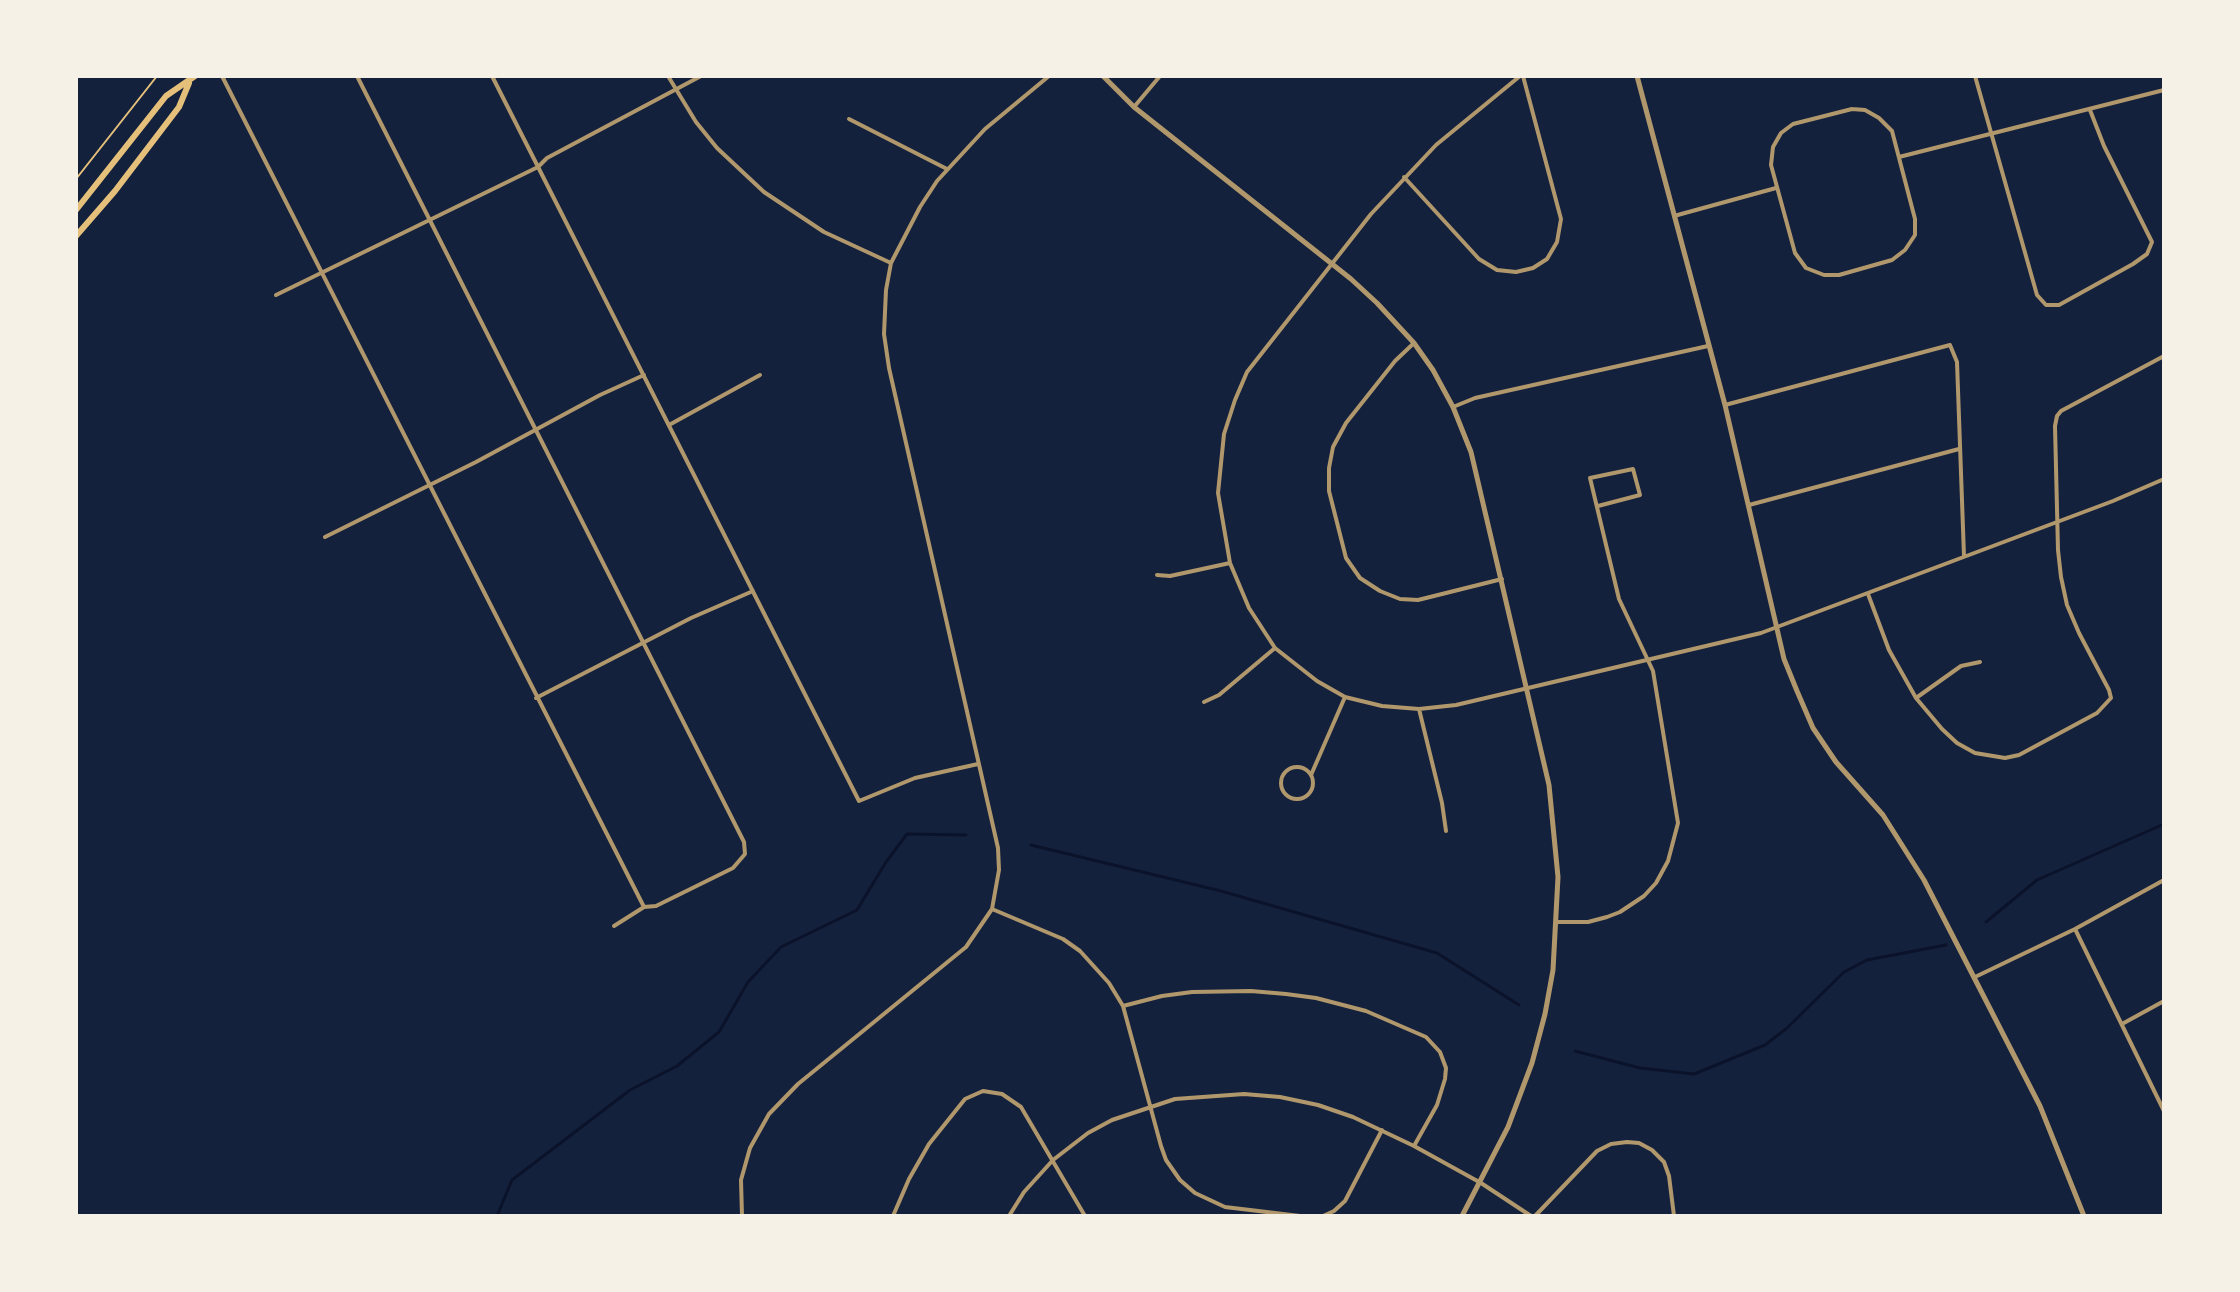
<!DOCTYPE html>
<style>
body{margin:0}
#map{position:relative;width:2240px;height:1292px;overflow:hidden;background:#14213d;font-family:"Open Sans",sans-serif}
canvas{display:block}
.frame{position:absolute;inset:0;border:78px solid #f6f1e7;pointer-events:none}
</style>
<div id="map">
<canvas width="2240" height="1292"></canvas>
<div class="frame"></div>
</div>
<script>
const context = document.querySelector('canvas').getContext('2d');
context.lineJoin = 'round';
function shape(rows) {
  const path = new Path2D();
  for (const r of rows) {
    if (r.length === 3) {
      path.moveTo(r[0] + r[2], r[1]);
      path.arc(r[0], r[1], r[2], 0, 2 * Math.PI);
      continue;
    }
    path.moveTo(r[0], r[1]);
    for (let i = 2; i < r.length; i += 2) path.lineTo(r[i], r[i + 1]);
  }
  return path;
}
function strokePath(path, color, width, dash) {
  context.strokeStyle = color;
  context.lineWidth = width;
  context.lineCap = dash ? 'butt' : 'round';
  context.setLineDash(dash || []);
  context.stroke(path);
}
const stream = shape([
 [1031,845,1221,891,1437,953,1519,1005],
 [1986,922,2037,880,2164,824],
 [1575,1051,1640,1068,1694,1074,1765,1045,1787,1028,1844,972,1867,960,1946,945],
 [497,1216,512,1180,630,1090,677,1066,719,1032,748,982,781,947,857,910,886,862,907,834,966,835]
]);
const path = shape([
 [76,179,157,76]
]);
const minor = shape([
 [222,76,644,907],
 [357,76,744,842,745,854,733,868,656,906,644,907,614,926],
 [492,76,859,801,915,778,978,764],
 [668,76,696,122,717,148,764,192,824,232,891,263],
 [1520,76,1436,145,1371,214,1247,372,1235,400,1224,434,1218,493,1230,563,1249,608,1275,648,1317,681,1345,697,1382,706,1419,709,1456,705,1761,633,2113,501,2164,479],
 [1975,76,2037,295,2046,305,2059,305,2133,264,2147,254,2152,242,2104,146,2090,110],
 [1134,107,1160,76],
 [1852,109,1865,110,1879,118,1892,131,1915,219,1915,235,1905,250,1892,260,1839,275,1824,275,1806,268,1795,253,1771,165,1773,147,1781,133,1793,124,1852,109],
 [849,119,947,169],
 [1899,157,2164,90],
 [1404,177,1479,259,1497,270,1516,272,1533,268,1547,259,1557,242,1561,219,1523,76],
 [1674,216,1776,188],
 [276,295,538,167,547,158,701,76],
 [1414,343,1395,361,1346,423,1333,447,1329,468,1329,491,1346,558,1360,578,1380,591,1400,599,1418,600,1502,579],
 [1725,405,1950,345,1957,362,1964,556],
 [1453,407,1475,398,1708,346],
 [669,425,760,375],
 [1749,505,1959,449],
 [325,537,476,462,600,395,644,375],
 [1157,575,1170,576,1230,563],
 [1868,594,1889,650,1916,698,1942,729,1957,743,1975,753,2005,758,2019,755,2097,713,2111,698,2109,690,2079,633,2067,605,2061,577,2058,550,2055,426,2057,416,2061,411,2164,356],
 [536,698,691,618,753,591],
 [1916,698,1961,666,1980,662],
 [1204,702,1219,695,1275,648],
 [1419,709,1442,803,1446,831],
 [1297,783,16],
 [1311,775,1345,697],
 [992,909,1063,939,1080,951,1109,983,1123,1006,1161,1146,1166,1160,1180,1180,1195,1193,1225,1207,1300,1216],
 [1557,922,1588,922,1607,917,1620,912,1644,896,1656,883,1668,861,1678,823,1653,671,1619,599,1590,478,1633,469,1640,495,1598,506],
 [2075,929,2164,1111],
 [1975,977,2075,929,2164,880],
 [1123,1006,1162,996,1192,992,1251,991,1286,994,1316,998,1366,1011,1426,1037,1440,1052,1446,1068,1445,1079,1437,1105,1414,1146],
 [2122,1024,2164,1001],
 [742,1216,741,1180,750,1148,769,1114,798,1084,966,947,992,909,999,870,998,848,889,368,884,334,886,290,891,263,920,207,937,181,985,129,1049,76],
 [893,1216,909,1179,929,1144,965,1099,983,1091,1002,1094,1021,1107,1085,1216],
 [1009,1216,1024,1192,1053,1160,1088,1133,1112,1120,1175,1099,1244,1094,1280,1097,1318,1105,1353,1117,1414,1146,1481,1183,1531,1216],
 [1323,1216,1334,1211,1345,1201,1382,1130],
 [1535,1216,1597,1151,1611,1144,1627,1142,1639,1143,1652,1150,1664,1162,1669,1176,1674,1216]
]);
const tertiary = shape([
 [1103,76,1134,107,1351,279,1377,303,1414,343,1433,370,1453,407,1471,452,1549,785,1558,877,1553,970,1545,1014,1532,1063,1508,1127,1462,1216],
 [1637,76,1725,405,1784,659,1797,691,1813,728,1836,762,1883,815,1924,880,2040,1106,2084,1216]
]);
const secondary = shape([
 [76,210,166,96,195,76],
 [76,236,115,191,179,107,189,83]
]);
strokePath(stream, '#0b132b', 3);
strokePath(path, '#e5c07b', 2);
strokePath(minor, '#b1986c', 4);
strokePath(tertiary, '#b1986c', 5);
strokePath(secondary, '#e5c07b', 6);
</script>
